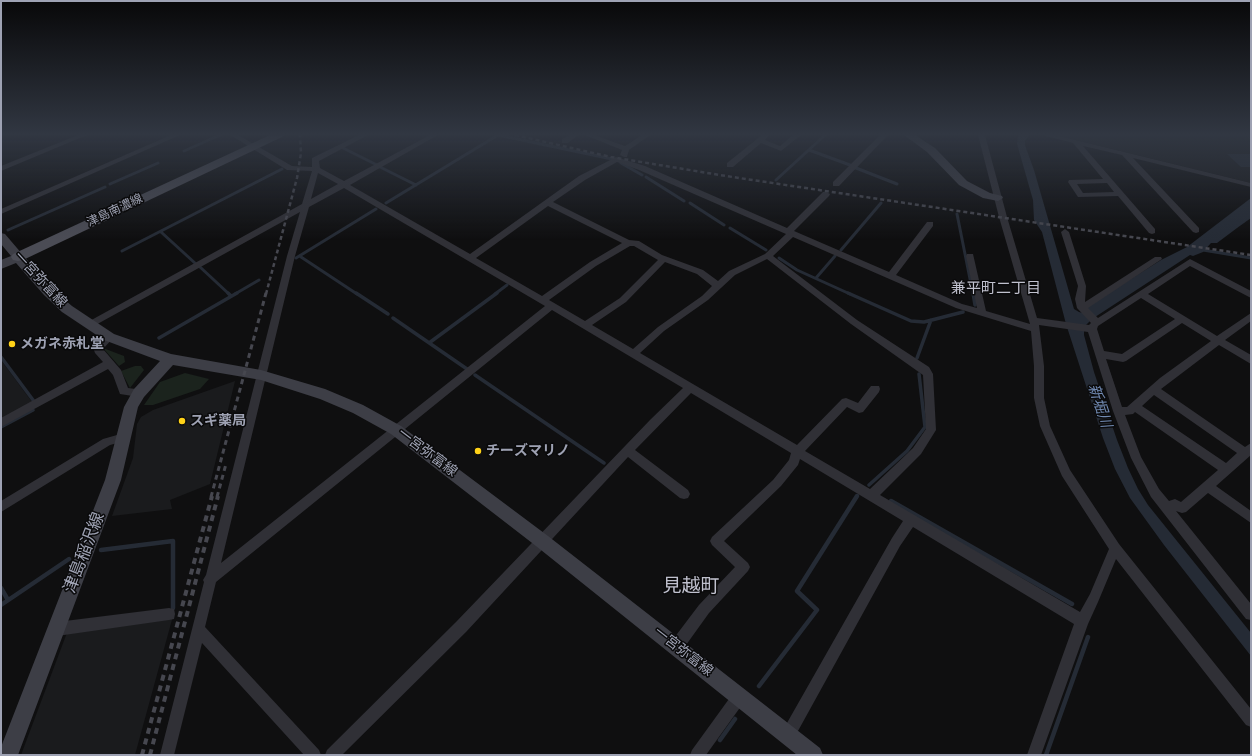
<!DOCTYPE html>
<html>
<head>
<meta charset="utf-8">
<style>
  body { margin:0 }
  #map { position:relative; width:1252px; height:756px; overflow:hidden; background:#0f0f10; font-family:"Roboto Condensed",sans-serif }
  canvas { display:block }
  .frame { position:absolute; inset:0; border:2px solid #9ea2b3; pointer-events:none }
</style>
</head>
<body>
<div id="map">
<canvas width="1252" height="756"></canvas>
<div class="frame"></div>
</div>
<script>
const ctx = document.querySelector('canvas').getContext('2d');
ctx.lineJoin = 'round';
function paint(path, color) { ctx.fillStyle = color; ctx.fill(path, 'evenodd'); }
const toPath = rows => new Path2D(rows.map(r => 'M' + r).join(''));
function strokePath(path, color, width, dash) { ctx.strokeStyle = color; ctx.lineWidth = width; ctx.lineCap = dash ? 'butt' : 'round'; ctx.setLineDash(dash || []); ctx.stroke(path); }
function write(font, color, halo, rows, align = 'center') {
  ctx.font = font + ' "Roboto Condensed","Noto Sans JP",sans-serif'; ctx.lineWidth = 3; ctx.setLineDash([]); ctx.textBaseline = 'middle'; ctx.strokeStyle = halo; ctx.fillStyle = color; for (const [text, x, y, turn = 0] of rows) {
    ctx.save(); ctx.translate(x, y); ctx.rotate((+turn || 0) * Math.PI / 180); ctx.textAlign = isNaN(turn) ? turn : align; if (halo) ctx.strokeText(text, 0, 0); ctx.fillText(text, 0, 0); ctx.restore();
  }
}
const built = toPath([
  [1055,135,1246,135,1251,140,1251,183],
  [1,360,32,402,1,419],
  [235,381,210,484,170,500,172,509,112,516,133,458,137,424,141,417,153,410],
  [173,616,135,755,21,755,68,630]
]);
const green = toPath([
  [103,348,124,356,125,362,119,366],
  [135,366,141,366,144,370,130,388,121,371],
  [185,373,209,379,200,389,153,405,144,405,160,382]
]);
const water = toPath([
  [1018,135,1029,135,1025,141,1025,145,1034,170,1074,309,1079,312,1083,313,1085,308,1161,260,1187,247,1251,198,1251,218,1237,228,1217,243,1211,243,1203,252,1193,256,1190,255,1092,319,1084,327,1084,335,1094,372,1117,440,1128,468,1138,489,1148,505,1251,633,1251,656,1164,545,1130,498,1115,469,1103,438,1066,324,1042,232,1034,220,1033,200,1017,144],
  [1227,154,1251,154,1251,167,1241,167]
]);
const streamFar2 = toPath([
  [1247,135,1251,138],
  [343,148,377,165],
  [809,150,850,165],
  [184,151,220,135],
  [621,163,642,175],
  [380,167,416,185],
  [856,168,897,184],
  [646,177,684,201],
  [776,180,825,135],
  [110,184,158,163],
  [386,203,498,135,612,159],
  [690,203,724,225],
  [957,214,973,294],
  [730,228,766,250],
  [8,230,105,187],
  [161,232,196,264],
  [841,250,881,203],
  [1203,250,1251,258],
  [122,251,282,169],
  [301,257,357,294],
  [296,258,376,209],
  [779,258,797,270,850,294],
  [200,267,229,294],
  [816,278,835,256],
  [235,294,259,280],
  [495,294,507,285]
]);
const streamFar1 = toPath([
  [228,293,231,296],
  [356,293,388,314],
  [848,293,911,321,924,322,963,312],
  [973,293,975,305],
  [393,318,467,369],
  [159,338,237,293],
  [429,343,497,293],
  [1,357,33,400],
  [917,358,931,320],
  [475,375,604,463],
  [1,427,33,410],
  [869,485,907,451,925,427,919,374]
]);
const stream = toPath([
  [891,501,1072,604],
  [101,550,173,541,173,608],
  [1,588,8,600],
  [1,605,69,559],
  [759,686,817,610,797,591,857,496],
  [720,740,735,719],
  [1046,755,1088,637]
]);
const street = toPath([
  [78,135,87,135,1,171,1,166,78,135],
  [171,135,180,135,1,214,1,209,171,135],
  [231,135,238,135,292,166,312,167,312,158,359,135,367,135,366,136,319,161,320,168,344,181,430,135,437,135,436,136,350,185,470,254,579,176,616,157,645,166,787,228,823,192,826,192,830,194,829,196,794,231,889,272,927,222,933,222,933,226,896,275,962,304,977,308,966,256,967,254,973,254,986,311,1030,324,999,217,978,135,985,135,1007,217,1037,318,1089,325,1091,323,1077,308,1075,299,1078,286,1061,232,1065,229,1069,232,1086,286,1085,302,1155,257,1161,257,1162,259,1088,308,1098,318,1190,259,1251,291,1251,298,1190,266,1148,294,1217,336,1251,313,1251,321,1225,340,1251,355,1251,364,1219,345,1161,389,1245,447,1251,443,1251,455,1216,486,1251,511,1251,523,1208,493,1186,512,1182,513,1176,511,1251,604,1251,620,1246,619,1151,497,1131,458,1113,411,1088,332,1039,325,1044,366,1044,398,1050,426,1070,470,1119,544,1251,709,1251,727,1246,725,1116,559,1098,602,1088,624,1041,755,1027,755,1074,624,913,527,900,546,793,740,788,742,783,740,781,735,783,730,892,538,903,521,800,459,798,465,781,486,724,541,748,563,750,567,748,571,709,613,681,652,676,654,671,652,669,647,671,642,699,605,735,567,712,545,710,541,712,537,773,480,789,460,791,453,691,393,635,450,688,490,690,494,688,498,684,499,680,498,628,457,466,632,342,755,325,755,327,750,456,622,650,420,683,388,552,310,216,582,205,627,319,750,321,755,304,755,202,643,174,755,160,755,204,582,203,580,206,575,287,256,300,212,92,327,86,327,84,325,86,323,302,204,312,171,287,170,232,136,231,135],
  [617,162,639,170,786,234,765,254,729,271,718,281,703,270,662,255,639,241,629,240,553,202,585,180,617,162],
  [318,173,338,184,311,199,318,173],
  [344,188,545,306,221,563,295,256,309,207,344,188],
  [548,206,622,243,590,262,542,296,476,258,548,206],
  [793,237,956,308,1031,331,1034,366,1034,398,1040,426,1062,476,1109,549,1090,594,1080,612,880,495,921,454,936,430,933,374,929,367,857,320,773,256,793,237],
  [630,246,634,246,658,260,620,298,585,321,549,300,596,266,630,246],
  [767,259,851,324,923,375,926,429,913,448,870,489,805,451,847,407,859,413,863,412,879,392,880,389,879,386,871,386,858,403,846,398,842,399,797,445,640,353,664,331,708,300,735,275,767,259],
  [665,262,697,274,712,286,702,296,658,327,633,349,592,325,626,302,665,262],
  [1141,298,1175,319,1122,354,1104,351,1097,329,1098,326,1141,298],
  [1182,323,1211,341,1160,378,1127,407,1122,407,1106,359,1123,362,1126,361,1182,323],
  [1154,395,1237,453,1226,463,1142,406,1154,395],
  [1135,412,1218,470,1181,502,1175,499,1169,501,1159,489,1141,457,1125,415,1133,414,1135,412],
  [570,135,578,135,568,143,562,143,562,139,570,135],
  [585,135,594,135,625,146,642,135,650,135,629,150,627,157,624,157,620,155,622,150,585,135],
  [762,135,769,135,765,140,780,146,793,135,801,135,781,151,761,143,733,167,727,167,727,163,762,135],
  [880,135,888,135,839,186,833,186,833,182,880,135],
  [1045,135,1055,135,1251,183,1251,187,1133,158,1199,228,1199,232,1196,233,1193,232,1122,155,1083,146,1155,229,1155,233,1152,234,1149,233,1118,196,1078,197,1068,182,1069,180,1103,179,1073,143,1046,136,1045,135],
  [1107,183,1114,192,1083,193,1077,184,1107,183],
  [109,334,114,337,103,349,121,370,128,388,143,390,144,393,143,396,139,397,120,394,113,375,108,369,1,427,1,418,103,362,95,353,93,347,106,335,109,334],
  [124,433,128,434,129,437,128,440,110,445,1,512,1,501,103,439,124,433],
  [169,608,174,609,175,614,174,619,169,620,57,636,52,634,50,629,52,624,57,622,169,608],
  [739,690,744,692,746,697,744,702,706,755,690,755,692,750,734,692,739,690]
]);
const secondary = toPath([
  [904,135,915,135,935,148,967,181,990,193,1002,196,1003,198,998,201,983,198,959,185,927,152,904,135],
  [1,233,5,234,52,289,72,306,114,334,171,354,261,370,325,389,363,405,401,426,548,536,820,748,823,755,797,755,536,546,391,434,353,413,320,399,261,380,173,365,144,397,138,407,121,480,18,755,1,755,1,747,105,480,124,407,134,389,160,361,104,340,62,312,44,295,16,263,1,269,1,260,11,256,1,244,1,233]
]);
const primary = toPath([
  [270,135,284,135,282,137,23,260,18,261,13,260,11,257,13,254,270,135]
]);
const railFar2 = toPath([
  [515,135,611,157,726,176,1251,255],
  [266,294,297,178,301,153,300,135]
]);
const railFar1 = toPath([
  [211,497,266,293],
  [217,497,226,464]
]);
const rail = toPath([
  [142,755,212,496],
  [150,755,218,496]
]);
const markers = [
  [12,344,4,"#ffd218"],
  [182,421,4,"#ffd218"],
  [478,451,4,"#ffd218"]
];
const farStreetnames = [
  ["津島南濃線",115,211,-25]
];
const streetNames = [
  ["一宮弥富線",40,280,47],
  ["一宮弥富線",427,453,37],
  ["一宮弥富線",683,652,38]
];
const poiNames = [
  ["メガネ赤札堂",20,344],
  ["スギ薬局",190,421],
  ["チーズマリノ",486,451]
];
const neighbourhoodNames = [
  ["兼平町二丁目",996,289]
];
const waterNames = [
  ["新堀川",1099,406,72]
];
const nearStreetnames = [
  ["津島稲沢線",85,553,-69]
];
const nearQuarternames = [
  ["見越町",691,587]
];
paint(built, '#1a1b1d');
paint(green, '#1b231d');
paint(water, '#252b35');
strokePath(streamFar2, '#252b35', 3);
strokePath(streamFar1, '#252b35', 3.5);
strokePath(stream, '#252b35', 4.5);
paint(street, '#303036');
paint(secondary, '#3d3e46');
paint(primary, '#4b4c55');
strokePath(railFar2, '#46474f', 2.5, [4, 3]);
strokePath(railFar1, '#46474f', 3, [5, 4]);
strokePath(rail, '#46474f', 4, [6, 5]);
const sky = ctx.createLinearGradient(0, 0, 0, 240);
sky.addColorStop(0, '#080809');
sky.addColorStop(0.56, '#313742');
sky.addColorStop(1, '#31374200');
ctx.fillStyle = sky;
ctx.fillRect(0, 0, 1252, 240);
for (const [x, y, r, color] of markers) { const dot = new Path2D(); dot.arc(x, y, r, 0, 2 * Math.PI); ctx.fillStyle = color; ctx.fill(dot); strokePath(dot, '#0a0a0b', 1.5); }
write('12px', '#9ea2b3', '#0a0a0b', farStreetnames);
write('14px', '#9ea2b3', '#0a0a0b', streetNames);
write('bold 14px', '#9ea2b3', '#0a0a0b', poiNames, 'left');
write('15px', '#c0c1ce', '#0a0a0b', neighbourhoodNames);
write('italic 15px', '#718ab2', '#0a0a0b', waterNames);
write('17px', '#9ea2b3', '#0a0a0b', nearStreetnames);
write('19px', '#c0c1ce', '#0a0a0b', nearQuarternames);
</script>
</body>
</html>
